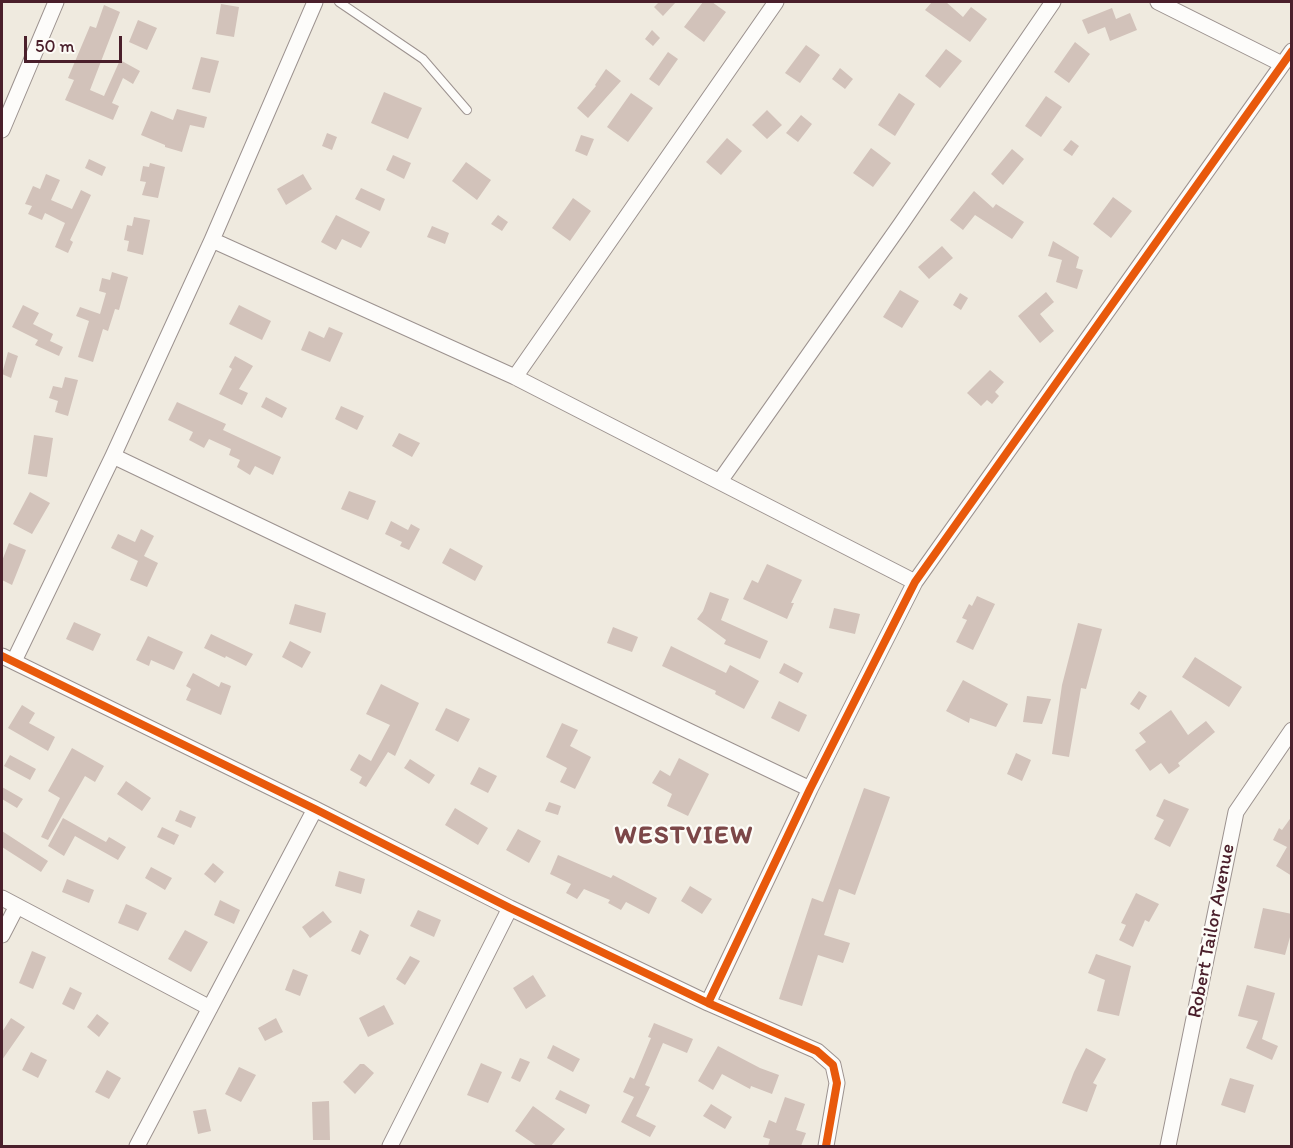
<!DOCTYPE html>
<html>
<head>
<meta charset="utf-8">
<style>
  body { margin:0 }
  #map { position:relative; width:1293px; height:1148px; overflow:hidden; background:#efeadf; font-family:Itim,sans-serif }
  canvas { display:block }
  .frame { position:absolute; inset:0; border:3px solid #4a1f2b; pointer-events:none }
  .scale { position:absolute; left:24px; top:36px; width:98px; height:27px; box-sizing:border-box; border:3px solid #4a1f2b; border-top:0; padding-left:8px; font-size:18px; line-height:21px; white-space:nowrap; color:#4a1f2b; -webkit-text-stroke:4px #fdfcf7; paint-order:stroke }
</style>
</head>
<body>
<div id="map">
<canvas width="1293" height="1148"></canvas>
<div class="frame"></div>
<div class="scale">50 m</div>
</div>
<script>
const ctx = document.querySelector('canvas').getContext('2d');
ctx.lineJoin = 'round';
function paint(path, color) { ctx.fillStyle = color; ctx.fill(path, 'evenodd'); }
const toPath = rows => new Path2D(rows.map(r => 'M' + r).join(''));
function strokePath(path, color, width, dash) { ctx.strokeStyle = color; ctx.lineWidth = width; ctx.lineCap = dash ? 'butt' : 'round'; ctx.setLineDash(dash || []); ctx.stroke(path); }
function write(font, color, halo, rows, align = 'center') {
  ctx.font = font + ' Itim,sans-serif'; ctx.lineWidth = 4.5; ctx.setLineDash([]); ctx.textBaseline = 'middle'; ctx.strokeStyle = halo; ctx.fillStyle = color; for (const [text, x, y, turn = 0] of rows) {
    ctx.save(); ctx.translate(x, y); ctx.rotate((+turn || 0) * Math.PI / 180); ctx.textAlign = isNaN(turn) ? turn : align; if (halo) ctx.strokeText(text, 0, 0); ctx.fillText(text, 0, 0); ctx.restore();
  }
}
const building = toPath([
  [659,2,676,2,663,16,654,7],
  [703,2,712,2,726,12,704,42,684,27],
  [932,2,946,2,963,17,971,7,987,19,970,42,925,10],
  [221,4,239,7,234,37,216,34],
  [104,5,120,12,90,90,104,96,120,60,140,71,133,84,123,78,112,103,119,106,113,120,65,100,74,80,68,78,90,26,96,28],
  [1112,8,1116,19,1130,13,1137,30,1110,41,1105,27,1088,34,1082,20],
  [138,20,157,28,147,50,129,42],
  [652,30,660,38,653,46,645,39],
  [1075,42,1090,54,1069,83,1054,72],
  [806,45,820,55,800,83,785,73],
  [946,49,962,61,940,88,925,76],
  [668,52,678,59,659,86,649,79],
  [201,57,219,61,210,93,192,89],
  [840,68,853,79,845,89,832,79],
  [606,69,621,81,588,118,577,108,596,86,595,85],
  [384,92,422,108,408,139,371,123],
  [631,93,653,108,628,142,607,127],
  [899,93,915,104,895,136,878,125],
  [1046,96,1062,107,1041,137,1025,126],
  [177,109,207,117,204,128,190,125,182,152,165,147,165,145,141,135,151,111,173,120],
  [767,110,782,125,767,139,752,125],
  [801,115,812,124,798,142,786,133],
  [327,133,337,137,332,150,322,146],
  [581,135,594,139,587,156,575,151],
  [727,138,742,151,721,175,706,162],
  [1071,140,1079,146,1072,156,1063,150],
  [871,148,891,163,873,187,853,173],
  [1012,149,1024,159,1003,185,991,174],
  [393,155,411,163,404,179,386,170],
  [89,159,106,167,102,176,85,168],
  [466,162,491,180,477,200,452,181],
  [150,163,165,167,158,198,142,195,146,182,140,181,143,166,149,167],
  [46,174,60,180,51,200,72,209,81,190,91,195,70,240,73,242,68,253,55,247,65,223,45,213,42,220,28,214,32,206,25,204,33,186,40,189],
  [303,174,312,189,286,205,277,189],
  [361,188,385,199,380,211,355,199],
  [974,191,993,208,996,204,1024,222,1012,239,975,215,963,230,950,220],
  [1113,197,1132,211,1111,238,1093,224],
  [573,198,591,211,570,241,552,228],
  [336,215,370,232,361,248,342,239,336,250,321,242],
  [498,215,508,222,502,231,491,224],
  [134,217,150,220,143,255,127,251,129,241,124,240,127,225,132,226],
  [432,226,449,233,445,244,427,237],
  [1053,241,1079,257,1076,268,1083,270,1077,289,1056,282,1062,260,1048,256],
  [942,246,953,258,929,279,918,267],
  [112,272,128,277,119,310,115,309,108,331,103,329,93,362,78,357,89,321,76,316,80,307,100,314,106,293,99,291,102,278,110,280],
  [900,290,919,301,902,328,883,317],
  [1046,292,1054,302,1040,314,1054,331,1040,343,1018,316],
  [960,293,968,298,961,310,953,305],
  [23,305,39,313,33,324,53,334,50,341,63,347,59,356,35,345,38,340,12,327],
  [239,305,271,321,262,340,229,324],
  [329,327,343,333,330,362,301,350,309,331,324,338],
  [8,352,18,356,11,378,2,374],
  [235,356,253,366,239,389,248,393,242,405,219,394,232,369,229,367],
  [990,370,1004,382,995,392,999,396,992,404,987,400,981,406,967,393],
  [65,377,78,380,68,416,55,412,58,401,49,398,53,386,62,388],
  [266,397,287,408,282,418,261,407],
  [177,402,226,424,223,430,281,457,273,475,255,466,250,475,237,467,240,460,229,455,231,449,209,439,204,448,189,440,193,432,168,420],
  [341,406,364,416,357,430,335,419],
  [399,433,420,443,412,457,392,446],
  [34,435,53,438,47,477,28,474],
  [349,491,376,501,368,520,341,509],
  [30,492,50,503,32,534,13,524],
  [391,521,408,530,411,524,420,529,409,550,400,546,402,542,385,534],
  [141,529,154,536,144,556,158,563,147,587,130,580,138,561,111,548,118,534,135,542],
  [9,543,26,550,12,585,2,580,2,561],
  [450,548,483,566,475,581,442,563],
  [767,564,802,580,791,603,794,603,787,619,743,599,752,580,758,583],
  [710,592,729,599,721,620,768,641,760,659,724,644,726,640,697,619,703,611],
  [977,596,995,604,973,650,956,642,967,620,962,618,969,604,972,606],
  [295,604,326,613,321,633,289,624],
  [834,608,860,614,855,634,829,628],
  [74,622,101,634,93,651,66,639],
  [1078,623,1102,629,1086,689,1081,688,1069,757,1052,754,1062,685],
  [613,627,638,637,632,652,607,643],
  [211,634,253,654,246,666,226,656,225,658,204,648],
  [148,636,183,652,174,670,151,660,149,666,136,660],
  [290,641,311,652,302,668,282,657],
  [671,646,726,673,730,665,759,681,744,709,715,694,716,691,662,666],
  [1195,657,1242,687,1229,707,1182,677],
  [784,663,803,673,798,683,779,673],
  [193,673,219,687,221,682,231,686,221,715,186,700,191,689,186,686],
  [963,680,1008,704,996,727,970,718,969,723,946,711],
  [381,684,419,703,395,756,388,752,366,787,359,783,362,777,350,770,359,754,371,761,390,725,366,714],
  [1139,691,1147,696,1139,710,1130,704],
  [1027,696,1051,699,1042,724,1023,722],
  [779,701,807,715,799,732,771,718],
  [22,705,35,713,29,723,55,737,48,751,8,728],
  [446,708,470,719,458,742,435,730],
  [1171,710,1188,735,1206,721,1215,732,1178,763,1180,766,1169,774,1161,763,1150,771,1135,750,1146,742,1139,733],
  [562,723,578,730,570,746,591,757,575,789,560,782,567,768,546,757],
  [72,748,104,766,95,782,85,776,48,840,41,837,60,798,48,791],
  [1016,753,1031,760,1022,781,1007,774],
  [10,755,36,769,30,780,4,766],
  [679,758,709,774,688,816,667,806,672,794,652,783,660,770,670,776],
  [410,759,435,775,429,784,404,768],
  [479,767,497,776,488,793,470,784],
  [126,781,151,798,142,811,117,794],
  [2,787,23,799,17,808,2,799],
  [864,788,890,797,855,895,839,889,824,935,850,943,843,963,818,955,802,1006,779,999,812,898,823,902],
  [1164,799,1189,809,1170,847,1154,839,1164,820,1156,816],
  [549,802,561,806,558,815,545,811],
  [455,808,488,828,478,845,445,825],
  [180,810,196,817,191,828,175,821],
  [1292,816,1292,876,1276,866,1287,847,1273,840,1279,828,1282,830],
  [63,818,106,842,109,837,126,847,118,860,75,836,64,856,48,846],
  [162,827,179,835,174,845,157,837],
  [518,829,541,841,529,863,506,850],
  [2,831,48,861,41,872,2,847],
  [558,855,611,878,613,875,657,898,649,914,626,902,621,910,608,903,610,900,584,889,577,899,566,893,571,884,550,874],
  [213,863,224,872,215,883,204,874],
  [151,867,172,878,165,890,145,878],
  [339,871,365,879,361,894,335,886],
  [67,879,94,890,89,903,62,892],
  [690,886,712,899,702,914,681,901],
  [1136,893,1159,904,1149,922,1145,920,1133,947,1119,940,1126,925,1121,923],
  [220,900,240,910,234,924,214,915],
  [126,904,147,913,138,931,118,923],
  [1263,908,1292,914,1292,930,1285,955,1254,948],
  [418,910,441,920,434,937,410,926],
  [323,911,332,922,310,938,302,927],
  [185,930,208,942,191,972,168,959],
  [360,930,369,935,360,955,351,951],
  [32,951,46,957,33,989,19,983],
  [1096,954,1131,966,1119,1016,1097,1011,1105,980,1088,973],
  [410,956,420,961,405,985,396,979],
  [293,969,308,975,300,996,285,990],
  [533,975,546,996,526,1009,513,988],
  [1247,985,1275,993,1262,1039,1278,1046,1272,1060,1246,1048,1258,1021,1238,1016],
  [70,987,82,993,74,1010,62,1004],
  [384,1005,394,1024,368,1037,359,1018],
  [97,1014,109,1023,99,1037,87,1027],
  [11,1018,25,1027,2,1060,2,1032],
  [276,1018,283,1032,265,1041,258,1028],
  [654,1023,693,1039,687,1053,663,1043,645,1085,650,1087,636,1116,656,1126,650,1137,621,1122,634,1097,623,1092,630,1077,634,1079,651,1038,648,1037],
  [553,1045,580,1059,573,1072,547,1058],
  [718,1046,760,1068,779,1075,772,1094,751,1086,750,1089,722,1074,713,1090,698,1081],
  [1086,1048,1106,1059,1093,1083,1097,1085,1087,1112,1062,1103,1074,1072],
  [31,1052,47,1060,38,1078,22,1070],
  [520,1058,530,1062,520,1082,511,1078],
  [481,1063,502,1072,488,1103,467,1095],
  [360,1064,364,1064,374,1073,355,1094,343,1082],
  [239,1067,256,1075,241,1102,225,1094],
  [107,1070,121,1078,109,1099,95,1092],
  [1230,1078,1254,1085,1245,1113,1221,1105],
  [560,1090,590,1105,586,1114,555,1099],
  [785,1097,805,1104,796,1130,806,1133,801,1146,768,1146,770,1139,763,1137,769,1120,776,1123],
  [329,1101,330,1140,313,1140,312,1102],
  [711,1104,732,1117,725,1129,703,1116],
  [533,1106,565,1129,551,1146,537,1146,515,1131],
  [206,1109,211,1131,198,1134,193,1111]
]);
const service = toPath([
  [339,2,423,59,467,110]
]);
const minor = toPath([
  [1158,2,1282,64],
  [2,130,56,2],
  [212,240,515,377,915,582],
  [515,377,776,2],
  [113,456,810,789],
  [720,481,901,224,1053,2],
  [2,656,315,809,510,908,708,1003,817,1051,833,1065,837,1083,826,1146],
  [14,661,113,456,212,240,315,2],
  [2,898,210,1008],
  [2,935,17,906],
  [708,1003,810,789,915,582,1292,51],
  [137,1146,315,809],
  [390,1146,510,908],
  [1168,1146,1236,812,1292,730]
]);
const cycleway = toPath([
  [2,656,315,809,510,908,708,1003,817,1051,833,1065,837,1083,826,1146],
  [708,1003,810,789,915,582,1292,51]
]);
const streetNames = [
  ["Robert Tailor Avenue",1212,931,-79]
];
const districtNames = [
  ["WESTVIEW",684,836]
];
paint(building, '#d2c2ba');
strokePath(service, '#9c928f', 10);
strokePath(minor, '#9c928f', 17);
strokePath(service, '#fdfcfa', 8);
strokePath(minor, '#fdfcfa', 15);
strokePath(cycleway, '#e8590c', 8);
write('20px', '#4a1f2b', '#fdfcf7', streetNames);
ctx.letterSpacing = '1.5px';
write('bold 26px', '#7c4748', '#fdfcf7', districtNames);
ctx.letterSpacing = '0px';
</script>
</body>
</html>
